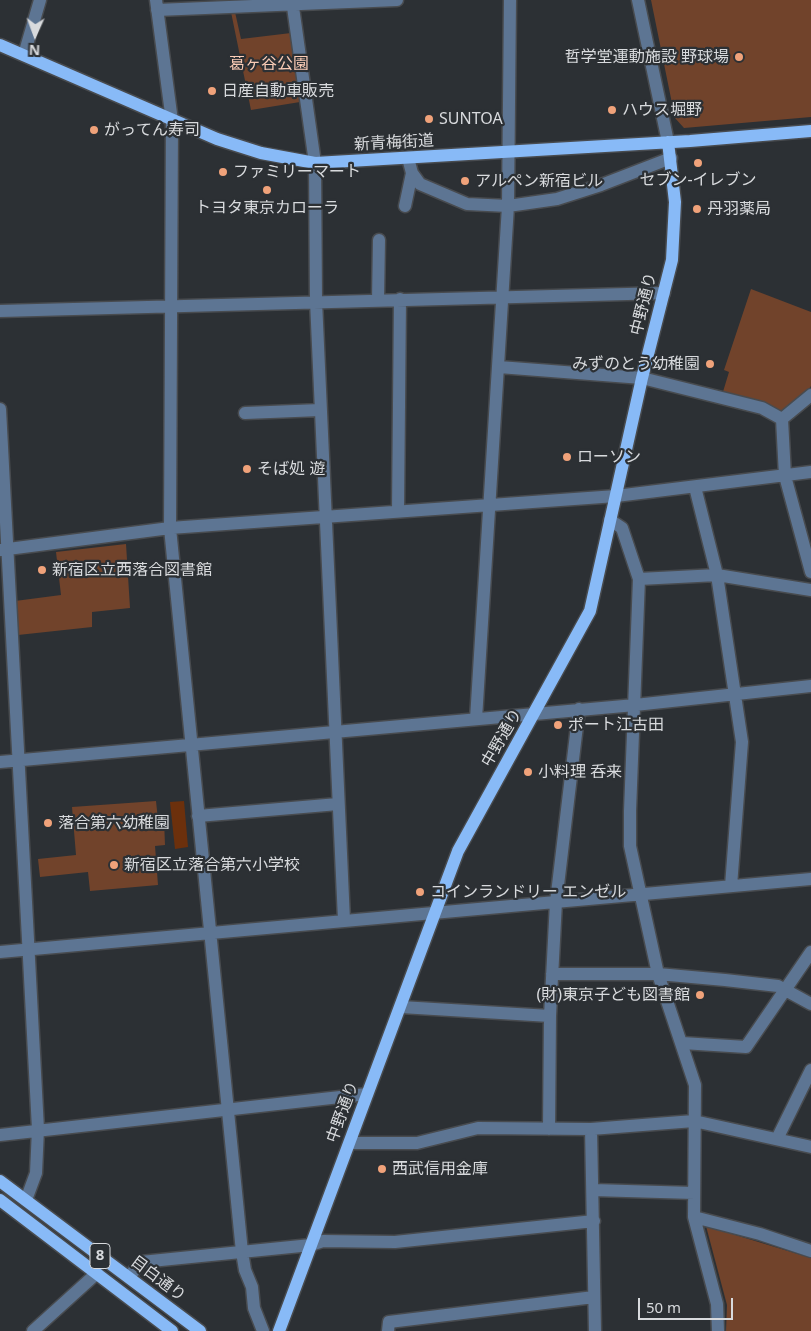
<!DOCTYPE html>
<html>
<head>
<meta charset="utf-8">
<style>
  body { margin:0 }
  #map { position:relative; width:811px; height:1331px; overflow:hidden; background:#2c3034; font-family:"Noto Sans",sans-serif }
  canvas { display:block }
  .north { position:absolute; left:10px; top:10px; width:50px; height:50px; -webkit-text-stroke:4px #2c3034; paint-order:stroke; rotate:182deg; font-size:14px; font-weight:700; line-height:20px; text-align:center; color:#d8dadd }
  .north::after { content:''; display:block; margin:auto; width:18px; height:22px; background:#d8dadd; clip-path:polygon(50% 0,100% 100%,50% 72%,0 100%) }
  .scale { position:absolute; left:638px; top:1298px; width:95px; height:22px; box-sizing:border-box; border:2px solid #d8dadd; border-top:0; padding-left:6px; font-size:15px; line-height:18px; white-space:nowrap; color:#d8dadd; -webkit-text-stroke:4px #2c3034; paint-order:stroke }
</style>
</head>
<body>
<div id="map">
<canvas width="811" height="1331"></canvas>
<div class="north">N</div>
<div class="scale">50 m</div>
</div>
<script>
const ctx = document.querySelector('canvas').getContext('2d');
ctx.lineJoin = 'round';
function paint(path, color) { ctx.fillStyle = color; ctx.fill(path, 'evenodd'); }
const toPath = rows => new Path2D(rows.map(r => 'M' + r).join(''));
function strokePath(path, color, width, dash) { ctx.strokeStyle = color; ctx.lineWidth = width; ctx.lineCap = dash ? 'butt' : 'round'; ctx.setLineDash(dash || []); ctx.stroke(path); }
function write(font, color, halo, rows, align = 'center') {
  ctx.font = font + ' "Noto Sans","Noto Sans JP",sans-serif'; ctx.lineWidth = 4.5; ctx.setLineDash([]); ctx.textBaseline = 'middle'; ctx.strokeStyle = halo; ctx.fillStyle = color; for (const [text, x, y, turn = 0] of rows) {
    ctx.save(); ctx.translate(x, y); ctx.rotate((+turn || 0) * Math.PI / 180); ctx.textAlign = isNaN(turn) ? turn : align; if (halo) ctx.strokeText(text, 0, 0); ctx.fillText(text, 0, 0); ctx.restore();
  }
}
const green = toPath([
  [651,0,811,0,811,117,684,128,675,118],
  [231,12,235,12,241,39,291,33,300,102,251,110],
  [751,289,811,312,811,386,806,394,782,414,722,395,729,372,724,370],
  [126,544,130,608,92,612,92,627,18,635,15,601,61,595,56,552],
  [156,801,158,820,164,820,165,845,155,846,158,885,90,891,88,872,40,877,38,859,76,855,72,807],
  [706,1226,811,1258,811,1331,726,1331,727,1305]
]);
const water = toPath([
  [184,801,188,847,175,849,170,802]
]);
const minor = toPath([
  [156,0,172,121,170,528,242,1252,245,1270,252,1287,254,1308,263,1331],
  [292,0,315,163,316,301,344,920],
  [638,0,668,142],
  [157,10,397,0],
  [24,55,40,0],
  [408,158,412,173,420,184,467,204,508,206,557,199,601,185,671,158],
  [405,206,412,173],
  [378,300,379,240],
  [0,311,664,293],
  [499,367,642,378,762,408,782,419],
  [0,409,38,1129,36,1173,26,1200],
  [245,413,320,410],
  [782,419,785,476,811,572],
  [782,419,811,395],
  [695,487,717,575,742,742,731,886],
  [398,511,400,299],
  [610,520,622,528,639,579,630,811,630,846,658,974,695,1085,694,1217,717,1304,718,1331],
  [0,550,170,528,616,496,811,472],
  [639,579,717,575,811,590],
  [476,719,508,206,510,0],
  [0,762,635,705,811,686],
  [198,816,338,804],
  [0,952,811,879],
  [552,974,658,974,725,980,778,986,811,1004],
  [401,1007,550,1016],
  [682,1043,746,1047,811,952],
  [549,1129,550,1016,556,902,579,709],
  [591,1129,595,1331],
  [0,1135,367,1094],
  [777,1139,811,1070],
  [350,1143,417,1143,478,1128,591,1129,694,1121,811,1147],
  [593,1190,694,1193],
  [694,1217,760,1234,811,1251],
  [129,1277,141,1262,311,1245,323,1241,395,1242,594,1221],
  [33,1331,97,1273],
  [388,1331,389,1322,594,1297]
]);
const major = toPath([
  [0,45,217,139,261,153,315,163,690,141,811,131],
  [0,1181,200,1331],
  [0,1200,172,1331],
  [279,1331,458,851,590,611,642,378,672,260,675,202,668,142]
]);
const markers = [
  [739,57,5,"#f0a27a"],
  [212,91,5,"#f0a27a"],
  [612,110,5,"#f0a27a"],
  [429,119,5,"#f0a27a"],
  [94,130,5,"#f0a27a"],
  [698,163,5,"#f0a27a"],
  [223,172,5,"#f0a27a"],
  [465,181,5,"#f0a27a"],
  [267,190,5,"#f0a27a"],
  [697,209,5,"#f0a27a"],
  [710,364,5,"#f0a27a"],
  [567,457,5,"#f0a27a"],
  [247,469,5,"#f0a27a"],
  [42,570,5,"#f0a27a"],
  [558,725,5,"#f0a27a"],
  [528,772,5,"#f0a27a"],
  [48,823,5,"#f0a27a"],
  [114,865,5,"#f0a27a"],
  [420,892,5,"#f0a27a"],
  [700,995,5,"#f0a27a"],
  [382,1169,5,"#f0a27a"]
];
const shields = [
  [100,1256,20]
];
const shieldNames = [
  ["8",100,1256]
];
const poiNames = [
  ["哲学堂運動施設 野球場",729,57,"right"],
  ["日産自動車販売",222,91],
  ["ハウス堀野",622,110],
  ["SUNTOA",439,119],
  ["がってん寿司",104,130],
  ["ファミリーマート",233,172],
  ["セブン-イレブン",698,180,"center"],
  ["アルペン新宿ビル",475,181],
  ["トヨタ東京カローラ",267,208,"center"],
  ["丹羽薬局",707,209],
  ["みずのとう幼稚園",700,364,"right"],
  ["ローソン",577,457],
  ["そば処 遊",257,469],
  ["新宿区立西落合図書館",52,570],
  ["ポート江古田",568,725],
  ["小料理 呑来",538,772],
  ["落合第六幼稚園",58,823],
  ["新宿区立落合第六小学校",124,865],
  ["コインランドリー エンゼル",430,892],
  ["(財)東京子ども図書館",690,995,"right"],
  ["西武信用金庫",392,1169]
];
const parkNames = [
  ["葛ヶ谷公園",269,64]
];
const streetNames = [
  ["新青梅街道",394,143,-3],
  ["中野通り",644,304,-76],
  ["中野通り",502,738,-60],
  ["中野通り",343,1112,-70],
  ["目白通り",158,1279,37]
];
paint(green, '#71432b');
paint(water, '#6c300c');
strokePath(minor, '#484b4f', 15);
strokePath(major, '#484b4f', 15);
strokePath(minor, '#5d7593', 12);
strokePath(major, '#88baf7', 12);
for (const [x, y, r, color] of markers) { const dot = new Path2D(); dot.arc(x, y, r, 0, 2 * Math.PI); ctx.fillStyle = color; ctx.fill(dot); strokePath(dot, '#2c3034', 2); }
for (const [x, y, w] of shields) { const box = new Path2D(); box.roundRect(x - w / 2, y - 12.5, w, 25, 4); ctx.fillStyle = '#2c3034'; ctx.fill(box); strokePath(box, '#d8dadd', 1); }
write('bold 15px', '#d8dadd', null, shieldNames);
write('16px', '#d8dadd', '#2c3034', poiNames, 'left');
write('16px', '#faccb6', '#2c3034', parkNames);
write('16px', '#d8dadd', '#2c3034', streetNames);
</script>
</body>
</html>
